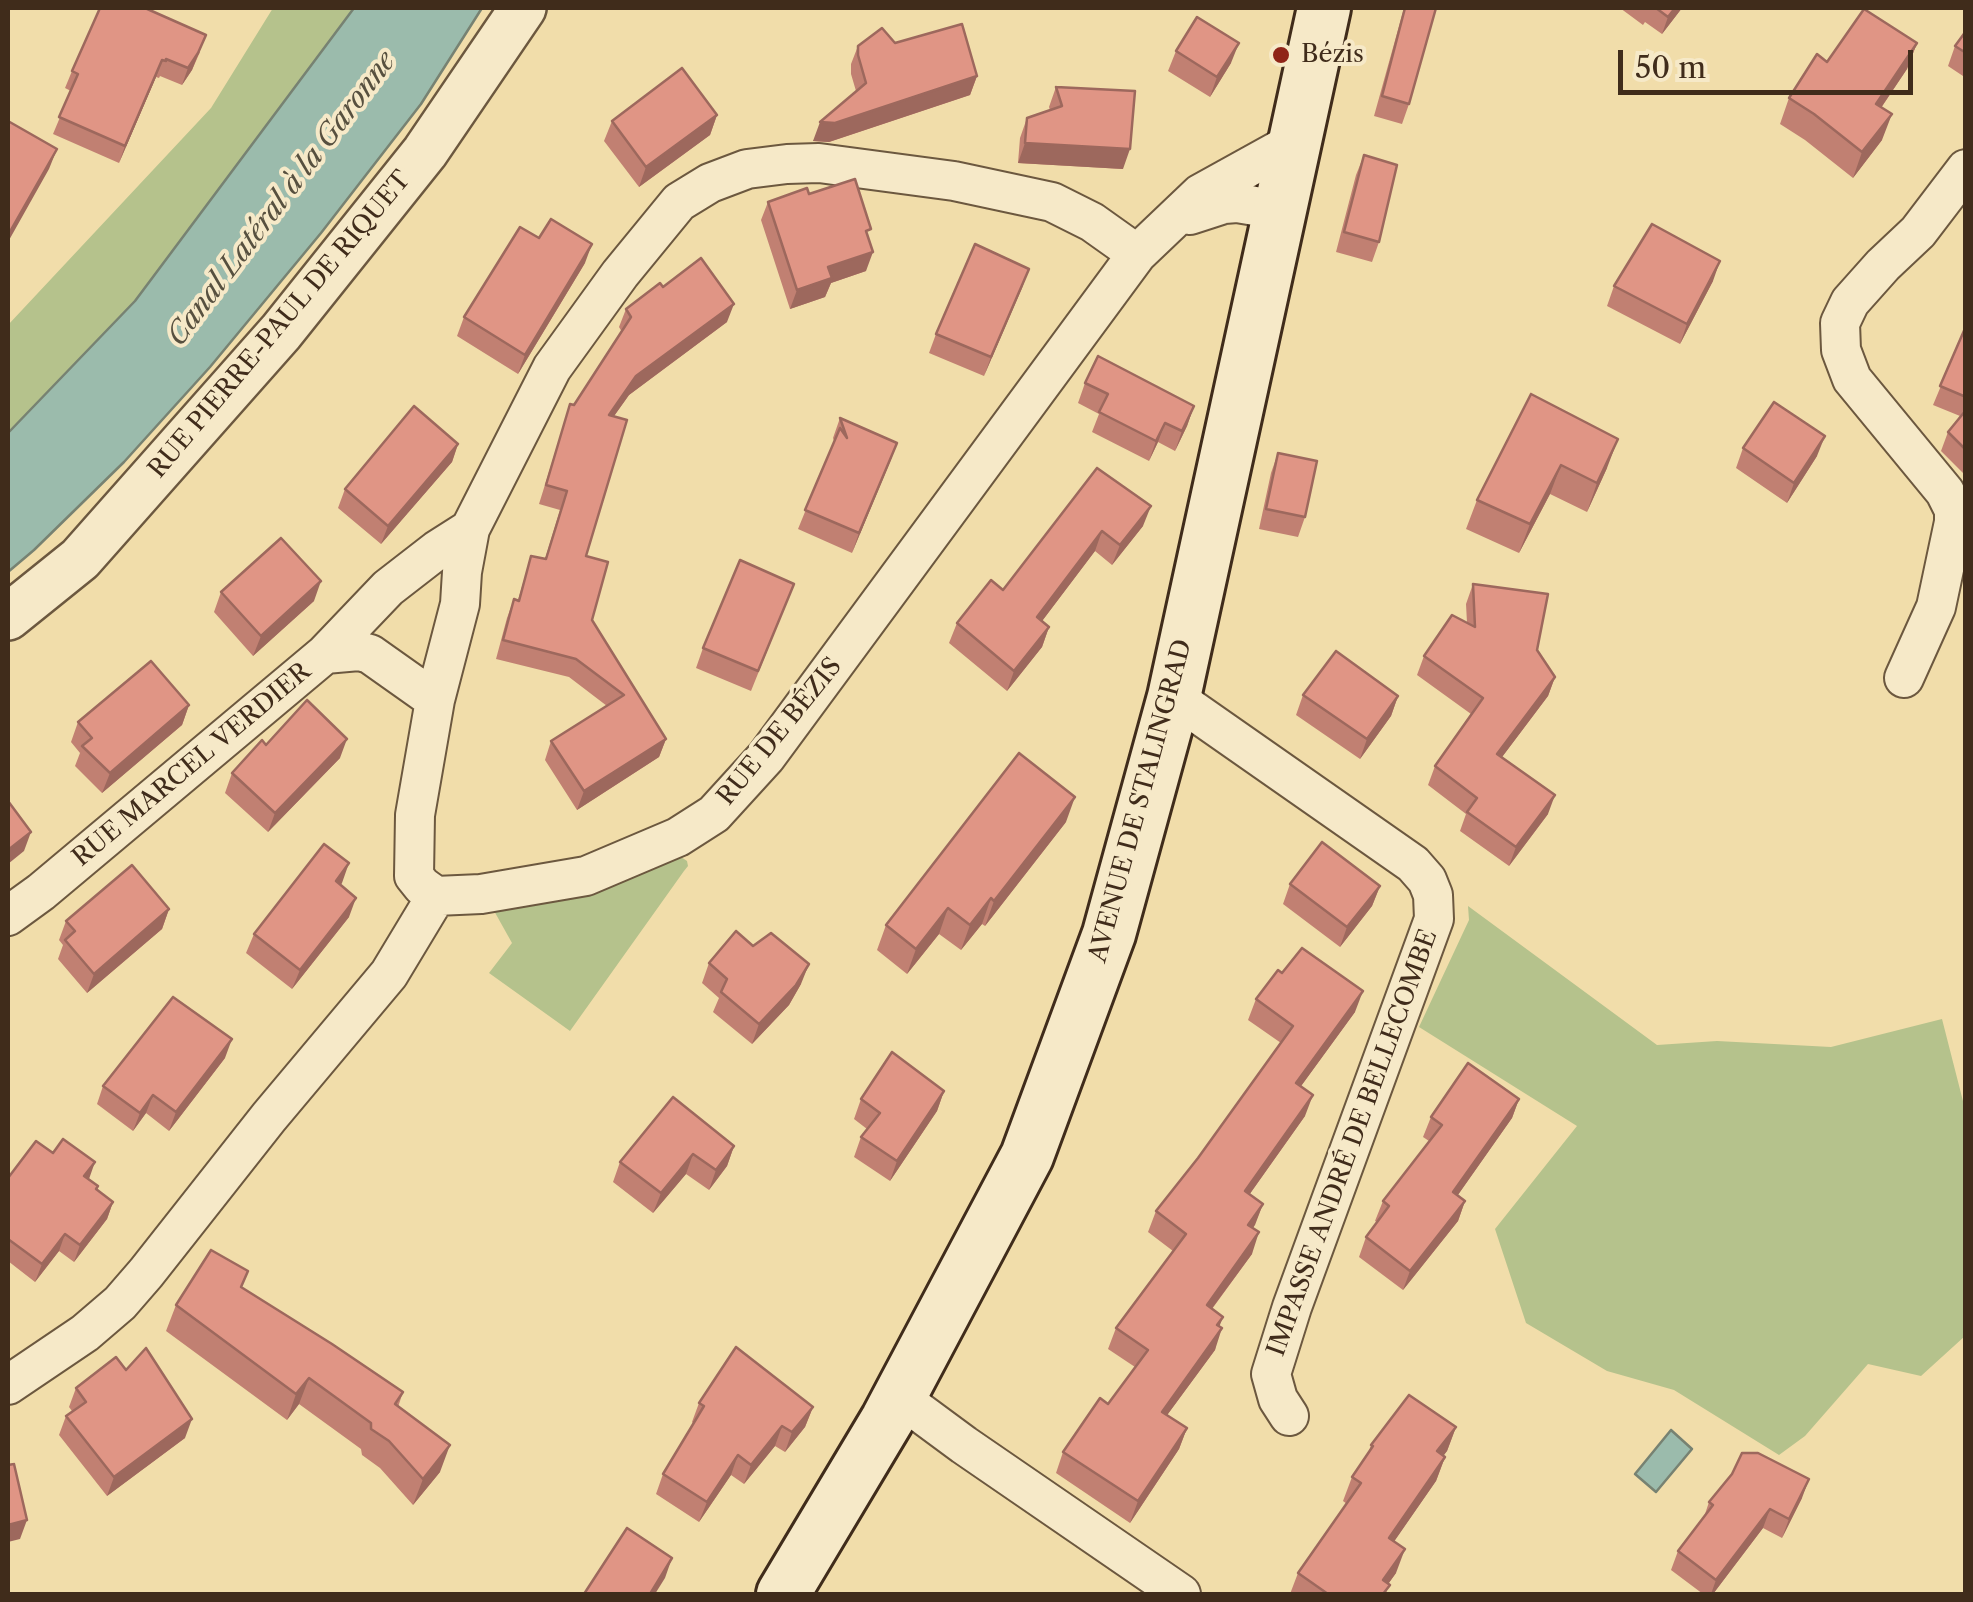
<!DOCTYPE html>
<html>
<head>
<meta charset="utf-8">
<style>
  body { margin:0 }
  #map { position:relative; width:1973px; height:1602px; overflow:hidden; background:#f1ddaa; font-family:"Libre Caslon Text",serif }
  canvas { display:block }
  .frame { position:absolute; inset:0; border:10px solid #402c1b; pointer-events:none }
  .scale { position:absolute; left:1618px; top:50px; width:295px; height:45px; box-sizing:border-box; border:5px solid #402c1b; border-top:0; padding-left:12px; font-size:30px; line-height:35px; white-space:nowrap; color:#402c1b; -webkit-text-stroke:8px #f6e9c8; paint-order:stroke }
</style>
</head>
<body>
<div id="map">
<canvas width="1973" height="1602"></canvas>
<div class="frame"></div>
<div class="scale">50 m</div>
</div>
<script>
const ctx = document.querySelector('canvas').getContext('2d');
ctx.lineJoin = 'round';
function paint(path, color) { ctx.fillStyle = color; ctx.fill(path, 'evenodd'); }
const toPath = rows => new Path2D(rows.map(r => 'M' + r).join(''));
function strokePath(path, color, width, dash) { ctx.strokeStyle = color; ctx.lineWidth = width; ctx.lineCap = dash ? 'butt' : 'round'; ctx.setLineDash(dash || []); ctx.stroke(path); }
function write(font, color, halo, rows, align = 'center') {
  ctx.font = font + ' "Libre Caslon Text",serif'; ctx.lineWidth = 8; ctx.setLineDash([]); ctx.textBaseline = 'middle'; ctx.strokeStyle = halo; ctx.fillStyle = color; for (const [text, x, y, turn = 0] of rows) {
    ctx.save(); ctx.translate(x, y); ctx.rotate((+turn || 0) * Math.PI / 180); ctx.textAlign = isNaN(turn) ? turn : align; if (halo) ctx.strokeText(text, 0, 0); ctx.fillText(text, 0, 0); ctx.restore();
  }
}
const green = toPath([
  [273,8,354,8,135,301,8,433,8,325,211,108],
  [681,857,687,861,688,866,684,871,570,1031,489,973,512,943,493,909,671,858],
  [1468,906,1657,1045,1717,1041,1831,1047,1942,1019,1965,1109,1965,1336,1921,1376,1868,1364,1805,1436,1779,1455,1674,1390,1607,1371,1526,1323,1495,1229,1577,1126,1419,1027,1469,920]
]);
const water = toPath([
  [354,8,482,8,421,104,321,233,210,367,124,462,34,550,8,572,8,433,135,301,354,8],
  [1671,1430,1692,1449,1656,1492,1635,1474,1671,1430]
]);
const minor = toPath([
  [1190,215,1224,204,1237,203,1279,210],
  [325,654,388,588,437,550,470,529],
  [1904,678,1936,607,1954,522,1954,510,1945,492,1852,379,1841,350,1840,323,1850,302,1883,265,1918,232,1966,169],
  [1174,697,1413,864,1427,880,1433,895,1434,919,1292,1307,1271,1374,1278,1399,1289,1416],
  [436,896,422,886,414,876,415,815,435,700,460,604,462,572,470,529,552,368,620,274,679,202,710,183,747,169,787,164,819,163,954,181,1052,202,1092,222,1137,254],
  [8,916,41,892,325,654,359,651,370,654,435,700],
  [8,1385,85,1333,120,1303,146,1273,269,1117,389,974,436,896,481,894,586,876,678,837,714,814,766,757,1137,254,1200,194,1294,142],
  [899,1397,964,1445,1181,1594]
]);
const tertiary = toPath([
  [8,617,80,559,281,332,425,152,523,8]
]);
const secondary = toPath([
  [783,1594,887,1420,1027,1156,1109,934,1174,697,1324,8]
]);
const wall = toPath([
  [1404,8,1436,8,1409,104,1402,124,1374,116],
  [1620,8,1682,8,1662,34,1645,22,1643,25],
  [1966,31,1966,78,1948,66,1955,46],
  [895,43,977,76,970,95,829,142,813,141,856,91,851,74,851,64,858,46],
  [1917,43,1907,69,1881,108,1882,140,1853,178,1805,140,1780,124,1789,98,1827,62],
  [1176,51,1231,63,1210,97,1168,71],
  [200,52,192,70,182,85,160,76,159,78,156,77,119,163,53,134,71,91,65,88,72,71],
  [1056,87,1123,169,1018,163,1020,138,1027,118,1050,110,1049,107],
  [717,115,710,135,639,187,604,141,612,121],
  [1364,155,1379,242,1372,262,1336,252,1356,175],
  [809,194,868,238,866,271,831,283,825,297,790,309,761,220,768,202],
  [585,263,518,374,457,336,464,317],
  [1029,269,984,376,929,353,936,334],
  [1713,281,1680,344,1607,306,1614,286],
  [663,287,727,322,629,395,614,416,586,556,592,620,666,739,659,757,577,810,545,760,551,741,607,706,569,677,496,659,507,618,514,599,518,600,531,556,545,559,560,510,539,504,570,404,574,405,622,332,619,327,626,309],
  [1966,326,1966,471,1964,474,1941,451,1948,432,1960,416,1933,405],
  [1085,383,1194,406,1187,426,1175,451,1158,442,1149,461,1092,432,1099,414,1078,403],
  [1531,394,1607,468,1587,512,1550,494,1519,553,1466,529,1477,500],
  [840,418,897,443,852,553,798,529,834,441,833,438],
  [458,444,452,462,381,544,338,508,345,489],
  [1743,448,1817,456,1787,503,1736,468],
  [1278,453,1305,517,1298,537,1259,529,1271,473],
  [1097,468,1143,526,1112,565,1095,551,1042,621,1049,627,1042,647,1007,691,949,643,957,623,1003,590],
  [794,584,751,691,696,668,703,648],
  [1473,584,1537,650,1555,677,1548,696,1502,757,1548,814,1509,866,1460,831,1466,814,1428,785,1435,766,1471,714,1417,675,1424,656,1467,623,1466,604],
  [221,592,314,601,253,656,214,612],
  [1303,695,1398,696,1391,716,1360,759,1296,715],
  [189,705,182,725,102,793,75,766,80,753,71,742,78,722],
  [266,745,340,758,268,832,225,793,232,773],
  [1066,822,985,926,982,924,961,950,939,934,907,974,877,950,886,925],
  [342,883,340,885,349,917,292,989,246,953,254,934],
  [1290,884,1380,886,1372,906,1340,947,1283,904],
  [169,909,162,929,87,993,58,959,63,945,59,940,66,921],
  [709,963,801,984,789,1005,752,1044,713,1012,719,998,702,983],
  [1256,999,1355,1012,1301,1086,1305,1116,1249,1195,1263,1204,1253,1228,1252,1254,1212,1309,1219,1327,1215,1350,1167,1415,1187,1428,1179,1449,1130,1523,1056,1473,1063,1452,1108,1404,1135,1367,1108,1349,1116,1328,1173,1251,1148,1232,1156,1211,1198,1158,1281,1043,1248,1020],
  [225,1058,169,1131,146,1113,133,1131,97,1104,103,1086],
  [944,1091,937,1111,890,1181,854,1157,861,1137,867,1129,854,1119,861,1099],
  [1519,1099,1512,1118,1457,1196,1465,1201,1458,1221,1403,1290,1359,1257,1366,1237,1377,1222,1375,1221,1383,1201,1429,1141,1423,1137,1431,1117],
  [734,1146,727,1166,709,1190,686,1174,653,1213,613,1182,620,1162],
  [8,1178,88,1180,98,1186,97,1190,113,1202,107,1219,74,1262,59,1251,35,1282,8,1261],
  [242,1288,403,1392,398,1407,440,1472,413,1505,380,1468,362,1455,361,1449,299,1404,287,1420,166,1331,176,1305],
  [126,1370,185,1438,107,1496,59,1435,66,1416,72,1411,69,1407,76,1388],
  [699,1403,813,1407,805,1427,785,1452,775,1446,744,1484,731,1475,699,1522,656,1494,663,1474,694,1424,692,1422],
  [1456,1427,1447,1451,1443,1456,1445,1457,1436,1481,1394,1541,1396,1573,1388,1584,1386,1594,1290,1594,1298,1573,1347,1504,1343,1501,1352,1477,1368,1454,1371,1445],
  [1802,1498,1782,1538,1763,1528,1713,1594,1703,1594,1671,1570,1678,1551,1704,1517,1709,1502]
]);
const shadedWall = toPath([
  [1675,8,1682,8,1662,34,1668,17],
  [206,35,192,70,182,85,188,68],
  [1239,43,1231,63,1210,97,1217,77],
  [1917,43,1907,69,1866,130,1876,104],
  [162,60,156,77,119,163,125,146],
  [977,76,970,95,829,142,813,141,820,122],
  [1892,114,1882,140,1853,178,1862,152],
  [717,115,710,135,639,187,646,167],
  [1025,143,1130,149,1123,169,1018,163],
  [57,149,49,169,8,242,8,235],
  [592,244,585,263,518,374,525,355],
  [873,252,866,271,831,283,825,297,790,309,797,290,828,267],
  [1720,261,1713,281,1680,344,1687,324],
  [1029,269,1022,288,984,376,991,357],
  [734,304,727,322,629,395,602,433,609,415,636,376],
  [1194,406,1187,426,1175,451,1182,431],
  [1165,423,1158,442,1149,461,1156,441],
  [1825,436,1817,456,1787,503,1794,483],
  [1618,439,1607,468,1587,512,1597,483],
  [897,443,890,462,852,553,859,533],
  [458,444,452,462,381,544,388,526],
  [1561,465,1550,494,1519,553,1530,524],
  [1151,506,1143,526,1112,565,1120,545],
  [1102,531,1095,551,1030,637,1037,617],
  [321,581,314,601,253,656,261,636],
  [1049,627,1042,647,1007,691,1014,671],
  [1555,677,1548,696,1490,773,1497,754],
  [1398,696,1391,716,1360,759,1367,739],
  [189,705,182,725,102,793,110,773],
  [347,739,340,758,268,832,275,813],
  [666,739,659,757,577,810,584,791],
  [1555,795,1548,814,1509,866,1516,847],
  [1075,797,1066,822,985,926,994,901],
  [31,832,24,851,8,864,8,850],
  [349,863,342,883,329,901,336,881],
  [1380,886,1372,906,1340,947,1347,927],
  [356,898,349,917,292,989,300,970],
  [991,898,982,924,961,950,970,925],
  [948,908,939,934,907,974,916,949],
  [169,909,162,929,87,993,94,974],
  [809,964,801,984,789,1005,752,1044,759,1024],
  [1363,991,1355,1012,1288,1104,1296,1083],
  [232,1039,225,1058,169,1131,176,1112],
  [944,1091,937,1111,890,1181,897,1161],
  [153,1095,146,1113,133,1131,140,1113],
  [1313,1095,1305,1116,1237,1212,1245,1191],
  [1519,1099,1512,1118,1446,1212,1453,1192],
  [734,1146,727,1166,709,1190,716,1170],
  [693,1154,686,1174,653,1213,661,1193],
  [95,1162,89,1179,84,1176],
  [1465,1201,1458,1221,1403,1290,1410,1271],
  [113,1202,107,1219,74,1262,80,1245],
  [1263,1204,1255,1225,1240,1246,1248,1225],
  [1259,1232,1252,1254,1199,1326,1207,1305],
  [65,1234,59,1251,35,1282,42,1264],
  [1223,1317,1215,1338,1222,1328,1215,1350,1154,1433,1162,1412],
  [309,1378,299,1404,287,1420,296,1394],
  [813,1407,805,1427,785,1452,792,1432],
  [192,1419,185,1438,107,1496,114,1477],
  [782,1426,775,1446,744,1484,751,1465],
  [1456,1427,1447,1451,1428,1476,1437,1451],
  [1187,1428,1179,1449,1130,1523,1138,1501],
  [450,1445,440,1472,413,1505,423,1479],
  [738,1455,731,1475,699,1522,707,1502],
  [1445,1457,1436,1481,1380,1562,1389,1538],
  [1809,1479,1802,1498,1782,1538,1789,1519],
  [1770,1509,1763,1528,1713,1594,1711,1594,1716,1580],
  [27,1520,20,1539,8,1542,8,1525],
  [1405,1549,1396,1573,1381,1594,1383,1580],
  [672,1558,665,1578,655,1594,650,1594]
]);
const building = toPath([
  [100,8,145,8,206,35,198,53,188,68,166,59,166,61,162,60,125,146,59,117,78,74,72,71,100,8],
  [1405,8,1436,8,1409,104,1382,96,1405,8],
  [1656,8,1675,8,1668,17,1656,8],
  [1864,9,1917,43,1876,104,1892,114,1862,152,1814,114,1789,98,1817,54,1827,62,1864,9],
  [1197,17,1239,43,1217,77,1176,51,1197,17],
  [962,24,977,76,835,123,820,122,866,83,858,55,858,46,882,28,895,43,962,24],
  [1966,31,1966,53,1955,46,1966,31],
  [682,68,717,115,646,167,612,121,682,68],
  [1056,87,1135,91,1130,149,1025,143,1027,118,1062,106,1056,87],
  [8,121,57,149,8,235,8,121],
  [1364,155,1397,165,1379,242,1344,232,1364,155],
  [855,179,871,229,866,231,873,252,828,267,832,278,797,290,768,202,807,188,809,194,855,179],
  [551,219,592,244,525,355,464,317,520,227,539,238,551,219],
  [1652,224,1720,261,1687,324,1614,286,1652,224],
  [975,244,1029,269,991,357,936,334,975,244],
  [701,258,734,304,636,376,609,415,627,420,586,556,608,562,592,620,666,739,584,791,551,741,624,695,576,659,503,640,514,599,519,601,531,556,546,559,567,491,546,485,570,404,574,405,631,317,626,309,660,283,663,287,701,258],
  [1966,326,1966,397,1940,386,1966,326],
  [1098,356,1194,406,1182,431,1165,423,1156,441,1099,412,1108,394,1085,383,1098,356],
  [1531,394,1618,439,1597,483,1561,465,1530,524,1477,500,1531,394],
  [1774,402,1825,436,1794,483,1743,448,1774,402],
  [414,406,458,444,388,526,345,489,414,406],
  [1966,410,1966,450,1948,432,1966,410],
  [840,418,897,443,859,533,805,510,840,428,847,438,840,418],
  [1278,453,1317,461,1305,517,1266,509,1278,453],
  [1097,468,1151,506,1120,545,1102,531,1037,617,1049,627,1014,671,957,623,991,580,1003,590,1097,468],
  [281,538,321,581,261,636,221,592,281,538],
  [740,560,794,584,758,671,703,648,740,560],
  [1473,584,1548,594,1537,650,1555,677,1497,754,1555,795,1516,847,1467,812,1477,798,1435,766,1483,698,1424,656,1452,615,1475,627,1473,584],
  [1336,651,1398,696,1367,739,1303,695,1336,651],
  [151,661,189,705,110,773,82,746,92,738,78,722,151,661],
  [307,700,347,739,275,813,232,773,262,740,266,745,307,700],
  [1019,753,1075,797,994,901,991,898,970,925,948,908,916,949,886,925,1019,753],
  [8,801,31,832,8,850,8,801],
  [1322,842,1380,886,1347,927,1290,884,1322,842],
  [324,844,349,863,336,881,356,898,300,970,254,934,324,844],
  [132,865,169,909,94,974,65,940,75,931,66,921,132,865],
  [736,931,753,946,771,933,809,964,796,985,759,1024,721,992,727,979,709,963,736,931],
  [1302,948,1363,991,1296,1083,1313,1095,1245,1191,1263,1204,1248,1225,1259,1232,1207,1305,1223,1317,1217,1325,1222,1328,1162,1412,1187,1428,1138,1501,1063,1452,1100,1398,1108,1404,1148,1350,1116,1328,1186,1234,1156,1211,1198,1158,1293,1026,1256,999,1278,970,1282,973,1302,948],
  [173,997,232,1039,176,1112,153,1095,140,1113,103,1086,173,997],
  [892,1052,944,1091,897,1161,861,1137,880,1113,861,1099,892,1052],
  [1468,1063,1519,1099,1453,1192,1465,1201,1410,1271,1366,1237,1389,1206,1383,1201,1442,1125,1431,1117,1468,1063],
  [673,1097,734,1146,716,1170,693,1154,661,1193,620,1162,673,1097],
  [63,1139,95,1162,84,1176,98,1186,96,1189,113,1202,80,1245,65,1234,42,1264,8,1239,8,1178,36,1141,53,1153,63,1139],
  [211,1250,248,1271,241,1287,332,1344,403,1392,395,1404,450,1445,423,1479,389,1441,371,1429,371,1423,309,1378,296,1394,176,1305,211,1250],
  [736,1347,813,1407,792,1432,782,1426,751,1465,738,1455,707,1502,663,1474,704,1406,699,1403,736,1347],
  [146,1348,192,1419,114,1477,66,1416,86,1402,76,1388,116,1357,126,1370,146,1348],
  [1409,1395,1456,1427,1437,1451,1445,1457,1389,1538,1405,1549,1383,1580,1390,1585,1383,1594,1328,1594,1298,1573,1361,1483,1352,1477,1373,1446,1371,1445,1409,1395],
  [1742,1453,1758,1453,1809,1479,1789,1519,1770,1509,1716,1580,1678,1551,1713,1505,1709,1502,1732,1474,1742,1453],
  [14,1464,27,1520,8,1525,8,1465,14,1464],
  [627,1528,672,1558,650,1594,584,1594,627,1528]
]);
const markers = [
  [1281,55,10,"#8f2418"]
];
const poiNames = [
  ["Bézis",1301,55]
];
const streetNames = [
  ["RUE PIERRE-PAUL DE RIQUET",280,325,-50],
  ["RUE DE BÉZIS",780,732,-51],
  ["RUE MARCEL VERDIER",192,765,-40],
  ["AVENUE DE STALINGRAD",1141,801,-75],
  ["IMPASSE ANDRÉ DE BELLECOMBE",1353,1143,-70]
];
const waterNames = [
  ["Canal Latéral à la Garonne",282,199,-53]
];
paint(green, '#b5c28c');
paint(water, '#9bbbac');
strokePath(water, '#778272', 2.5);
strokePath(minor, '#6c583f', 42);
strokePath(tertiary, '#6c583f', 50);
strokePath(secondary, '#402c1b', 58);
strokePath(minor, '#f6e9c8', 38);
strokePath(tertiary, '#f6e9c8', 45);
strokePath(secondary, '#f6e9c8', 52);
paint(wall, '#c18072');
paint(shadedWall, '#9d685d');
paint(building, '#e09585');
strokePath(building, '#9d685d', 2.5);
for (const [x, y, r, color] of markers) { const dot = new Path2D(); dot.arc(x, y, r, 0, 2 * Math.PI); ctx.fillStyle = color; ctx.fill(dot); strokePath(dot, '#f6e9c8', 4); }
write('25px', '#402c1b', '#f6e9c8', poiNames, 'left');
write('25px', '#402c1b', '#f6e9c8', streetNames);
write('italic 28px', '#57503f', '#f6e9c8', waterNames);
</script>
</body>
</html>
